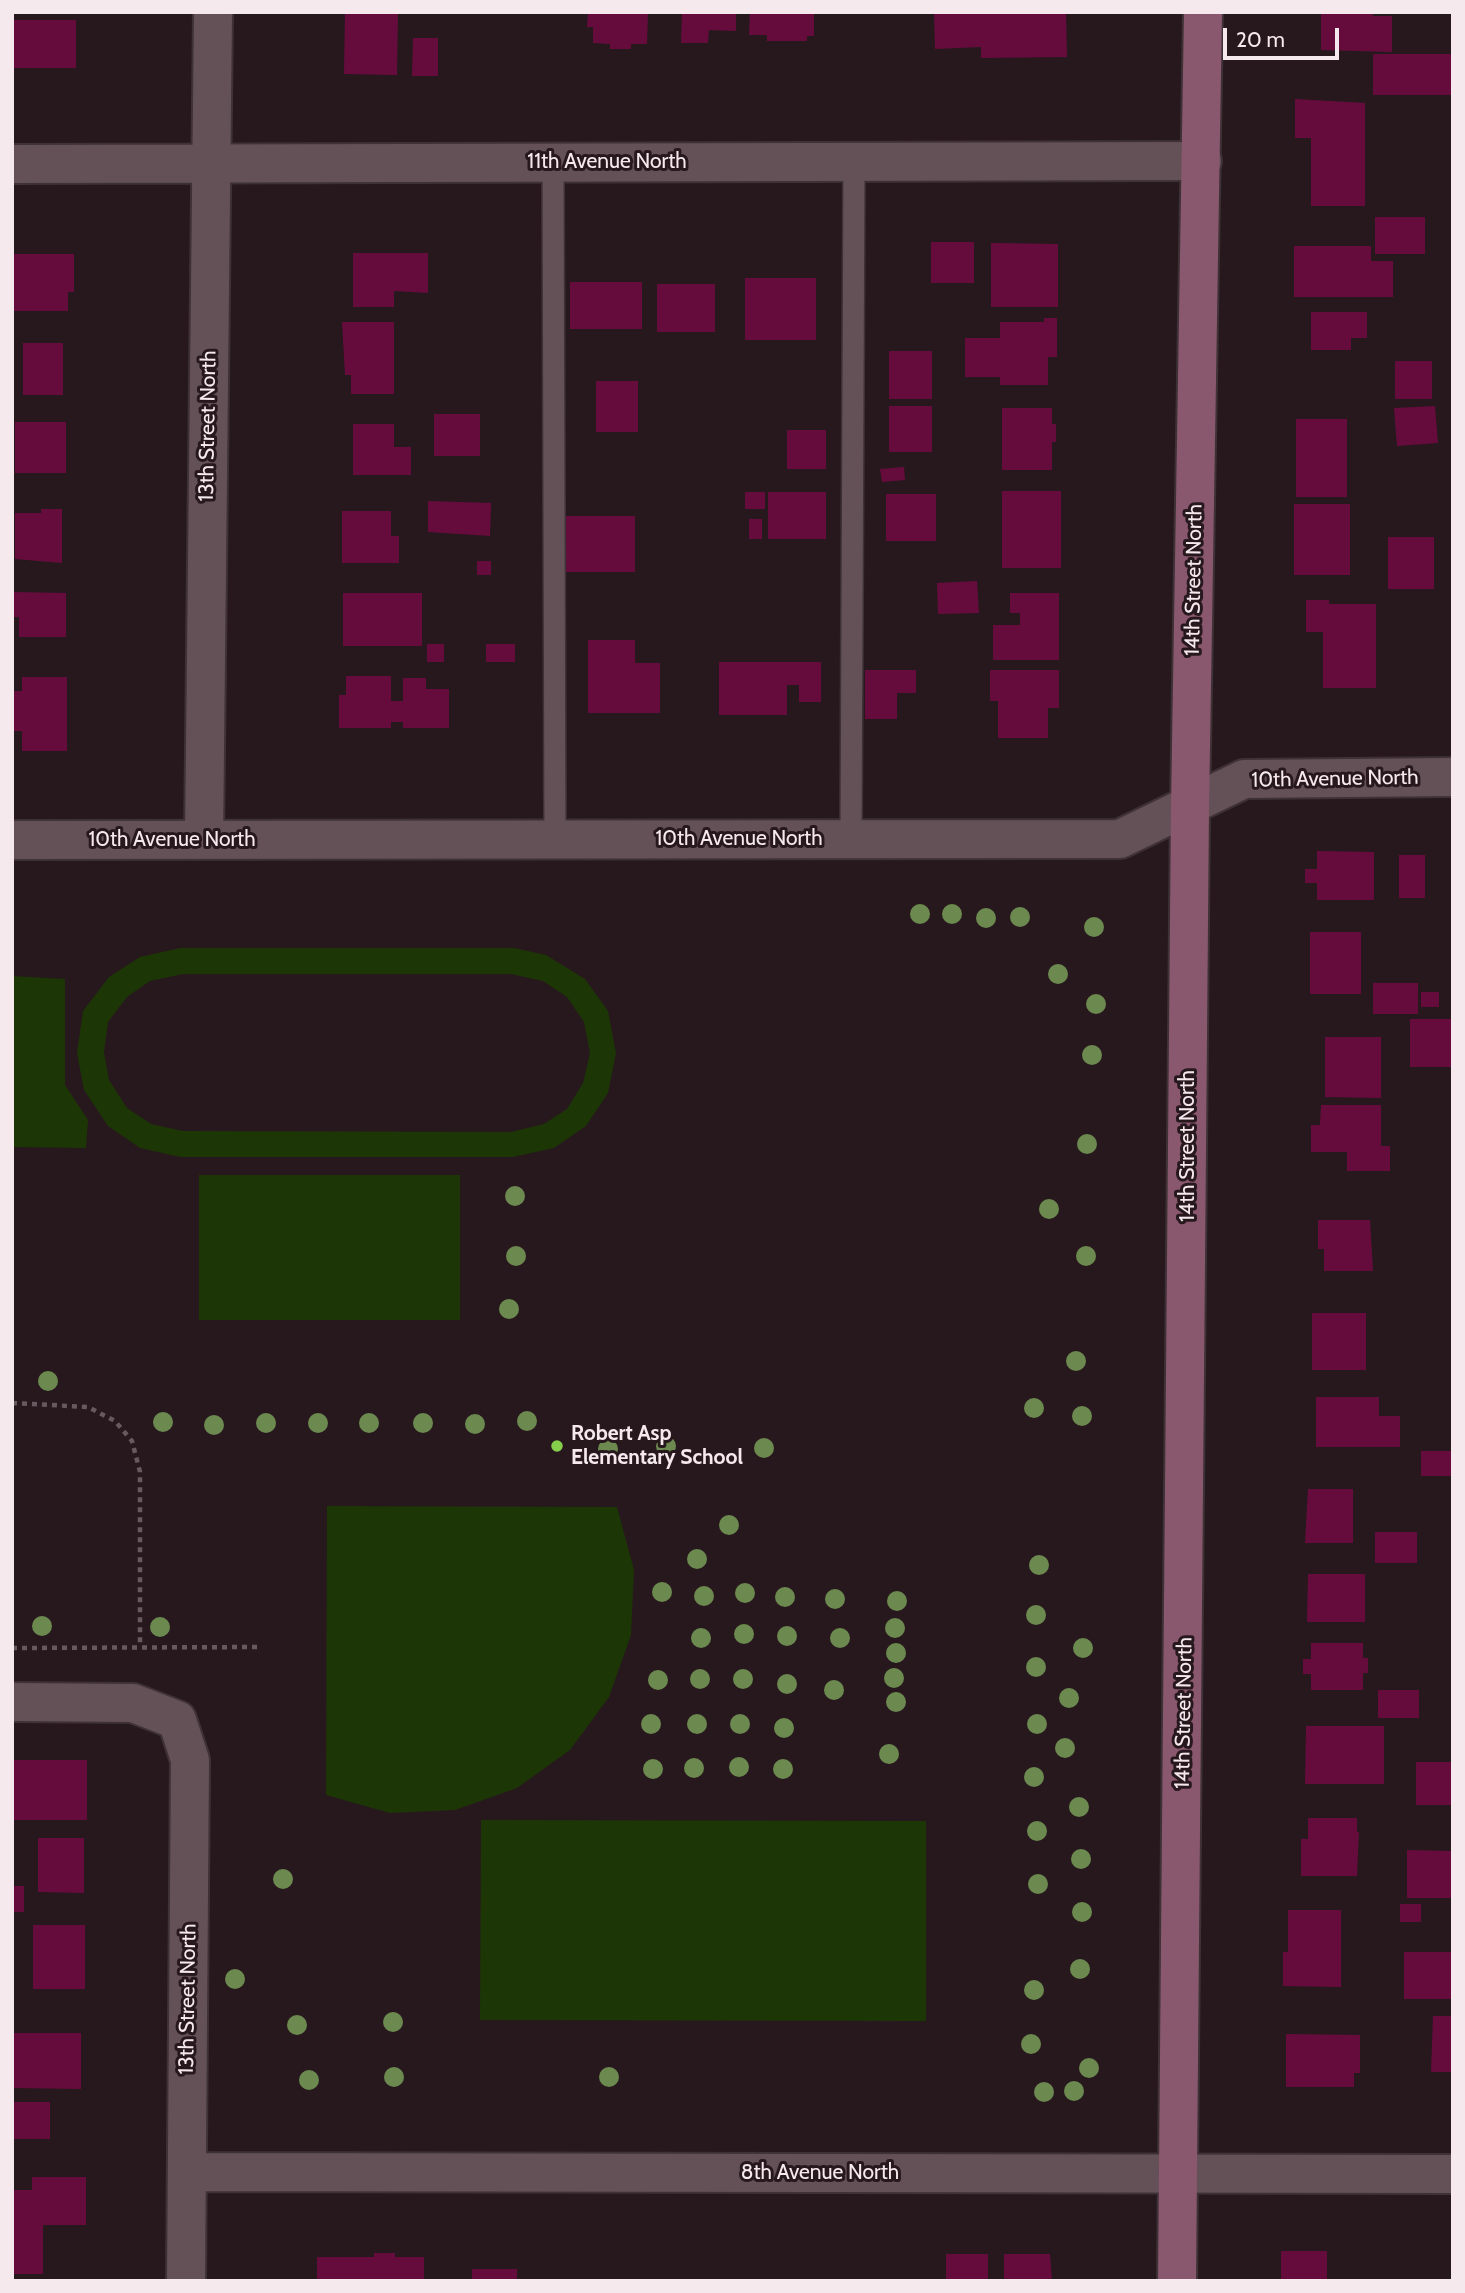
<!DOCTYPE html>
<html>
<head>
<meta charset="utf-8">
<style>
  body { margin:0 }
  #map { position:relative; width:1465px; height:2293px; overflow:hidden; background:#27181e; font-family:Cabin,sans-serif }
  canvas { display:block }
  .frame { position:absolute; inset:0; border:14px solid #f5e9ee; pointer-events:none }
  .scale { position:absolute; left:1223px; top:28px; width:116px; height:32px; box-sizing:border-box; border:4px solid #f5e9ee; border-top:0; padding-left:9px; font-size:21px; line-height:24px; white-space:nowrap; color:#f5e9ee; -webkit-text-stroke:5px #27181e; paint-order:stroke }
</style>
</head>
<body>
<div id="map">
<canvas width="1465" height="2293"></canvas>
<div class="frame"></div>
<div class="scale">20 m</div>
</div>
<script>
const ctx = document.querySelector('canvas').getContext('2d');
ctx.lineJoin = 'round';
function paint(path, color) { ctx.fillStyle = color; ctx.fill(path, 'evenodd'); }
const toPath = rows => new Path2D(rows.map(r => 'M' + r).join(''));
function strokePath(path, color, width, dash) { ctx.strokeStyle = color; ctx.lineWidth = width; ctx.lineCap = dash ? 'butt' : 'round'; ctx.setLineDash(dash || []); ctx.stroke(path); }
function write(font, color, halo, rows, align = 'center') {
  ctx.font = font + ' Cabin,sans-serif'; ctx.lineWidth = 6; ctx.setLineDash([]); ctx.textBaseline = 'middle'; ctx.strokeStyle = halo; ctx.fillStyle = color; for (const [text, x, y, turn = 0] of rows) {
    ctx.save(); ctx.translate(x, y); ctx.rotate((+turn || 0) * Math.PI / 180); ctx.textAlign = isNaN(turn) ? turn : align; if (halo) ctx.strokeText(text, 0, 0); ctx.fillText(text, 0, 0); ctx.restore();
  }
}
const green = toPath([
  [180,948,514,948,546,955,585,979,608,1011,616,1053,608,1093,586,1126,554,1148,513,1157,180,1157,140,1148,108,1126,84,1090,77,1053,83,1011,109,977,140,957],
  [183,974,511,974,543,981,567,997,584,1022,590,1053,583,1083,567,1109,544,1124,511,1132,183,1131,151,1124,127,1108,109,1080,104,1052,108,1022,127,997,150,981],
  [12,976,65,979,65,1085,88,1120,86,1148,12,1147],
  [199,1175,460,1175,460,1320,199,1320],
  [327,1506,617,1507,634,1570,631,1635,609,1697,570,1750,517,1788,455,1810,390,1813,326,1795],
  [481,1820,926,1821,926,2021,480,2020]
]);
const building = toPath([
  [345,12,398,12,397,75,344,74],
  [588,12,648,12,647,44,631,44,631,49,610,49,610,44,593,43,593,27,587,27],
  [682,12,736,12,736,31,709,30,708,43,681,43],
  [750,12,814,12,814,36,807,36,807,41,767,41,767,35,749,35],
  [934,12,1066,12,1067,57,981,58,981,47,935,49],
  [1321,12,1373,12,1373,16,1392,16,1392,52,1321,50],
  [13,20,76,20,76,68,13,68],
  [413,38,438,38,438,76,412,76],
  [1373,54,1453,54,1453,95,1373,95],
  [1295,99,1365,103,1365,206,1311,206,1311,138,1295,138],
  [1375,217,1425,217,1425,254,1375,254],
  [931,242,974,242,974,283,931,283],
  [991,243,1058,244,1058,307,991,307],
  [1294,246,1371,246,1371,261,1393,261,1393,297,1294,297],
  [353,253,428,253,428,293,394,291,394,307,353,307],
  [12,254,74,254,74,292,68,292,68,311,12,311],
  [745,278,816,278,816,340,745,340],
  [570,282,642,282,642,329,570,329],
  [657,284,715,284,715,332,657,332],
  [1311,312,1367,312,1367,338,1351,338,1351,350,1311,350],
  [1044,318,1057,318,1057,357,1048,357,1048,385,1000,385,1000,377,965,377,965,338,1000,338,1000,322,1044,322],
  [342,322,394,322,394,394,351,394,351,375,345,375],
  [23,343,63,343,63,395,23,395],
  [889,351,932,351,932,399,889,399],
  [1395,361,1432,361,1432,399,1395,399],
  [596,381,638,381,638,432,596,432],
  [889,406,932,406,932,452,889,452],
  [1435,406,1438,443,1397,446,1394,408],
  [1002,408,1052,408,1052,424,1056,424,1056,442,1052,442,1052,470,1002,470],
  [434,414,480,414,480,456,434,456],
  [1296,419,1347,419,1347,497,1296,497],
  [15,422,66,422,66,473,15,473],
  [353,424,394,424,394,447,411,447,411,475,353,475],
  [787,430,826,430,826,469,787,469],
  [904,467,905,480,882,482,880,469],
  [1002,491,1061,491,1061,568,1002,568],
  [745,492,765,492,765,509,745,509],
  [768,492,826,492,826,539,768,539],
  [886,494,936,494,936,541,886,541],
  [428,501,491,503,490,536,428,532],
  [1294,504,1350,504,1350,575,1294,575],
  [41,509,62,509,62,563,15,559,15,513,41,513],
  [342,511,391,511,391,536,399,536,399,563,342,563],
  [565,516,635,516,635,572,564,572],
  [749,519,762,519,762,539,749,539],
  [1388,537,1434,537,1434,589,1388,589],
  [477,561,491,561,491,575,477,575],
  [977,581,979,613,938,614,937,583],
  [12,592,66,593,66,637,19,637,19,617,12,617],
  [343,593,422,593,422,646,343,646],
  [1010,593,1059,593,1059,660,993,660,993,625,1020,625,1020,613,1010,613],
  [1306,600,1329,600,1329,604,1376,604,1376,688,1323,688,1323,632,1306,632],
  [588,640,635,640,635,663,660,663,660,713,588,713],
  [427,644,444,644,444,662,427,662],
  [486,644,515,644,515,662,486,662],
  [719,662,821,662,821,702,799,702,799,685,787,685,787,715,719,715],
  [865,670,916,670,916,693,897,693,897,719,865,719],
  [990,670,1059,670,1059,708,1048,708,1048,738,998,738,998,701,990,701],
  [346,676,391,676,391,701,403,701,403,678,426,678,426,689,449,689,449,728,403,728,403,722,391,722,391,728,339,728,339,695,346,695],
  [22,677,67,677,67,751,22,751,22,731,12,731,12,691,22,691],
  [1317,851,1374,852,1374,900,1317,900,1317,883,1305,883,1305,869,1317,869],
  [1399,855,1425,855,1425,898,1399,898],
  [1310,932,1361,932,1361,994,1310,994],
  [1373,983,1418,983,1418,1014,1373,1014],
  [1421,992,1439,992,1439,1007,1421,1007],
  [1410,1019,1453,1019,1453,1067,1410,1067],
  [1325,1037,1381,1037,1381,1098,1325,1097],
  [1321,1105,1381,1105,1381,1146,1390,1146,1390,1171,1347,1171,1347,1152,1311,1152,1311,1125,1320,1125],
  [1318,1220,1370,1220,1373,1271,1324,1271,1324,1249,1318,1249],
  [1312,1313,1366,1313,1366,1370,1312,1370],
  [1316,1397,1379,1397,1379,1416,1400,1416,1400,1447,1316,1447],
  [1421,1451,1453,1451,1453,1476,1421,1476],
  [1308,1489,1353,1489,1353,1543,1305,1543],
  [1375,1532,1417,1532,1417,1563,1375,1563],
  [1308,1574,1365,1574,1365,1622,1307,1622],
  [1311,1643,1363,1643,1363,1658,1368,1658,1368,1673,1363,1673,1363,1690,1311,1690,1311,1674,1303,1674,1303,1659,1311,1659],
  [1378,1690,1419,1690,1419,1718,1378,1718],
  [1306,1726,1384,1726,1384,1784,1305,1784],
  [12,1760,87,1760,87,1820,12,1820],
  [1416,1762,1453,1762,1453,1805,1416,1805],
  [1308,1818,1357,1818,1357,1832,1359,1832,1357,1876,1301,1876,1301,1839,1308,1839],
  [38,1838,84,1838,84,1893,38,1892],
  [1407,1850,1452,1851,1452,1898,1407,1898],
  [12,1886,24,1886,24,1912,12,1912],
  [1400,1904,1421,1904,1421,1922,1400,1922],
  [1288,1910,1341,1910,1341,1987,1283,1986,1283,1952,1288,1952],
  [33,1925,85,1925,85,1989,33,1989],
  [1404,1952,1451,1952,1451,1999,1404,1999],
  [1433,2016,1453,2016,1453,2072,1431,2072],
  [12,2033,81,2033,81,2089,12,2088],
  [1286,2034,1360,2035,1360,2073,1354,2073,1354,2087,1286,2087],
  [12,2102,50,2102,50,2139,12,2139],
  [32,2177,86,2177,86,2225,43,2225,43,2274,12,2274,12,2190,32,2190],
  [1281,2251,1327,2251,1327,2281,1281,2281],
  [374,2253,395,2253,395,2257,424,2257,424,2281,317,2281,317,2257,374,2257],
  [946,2254,988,2254,988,2281,946,2281],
  [1004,2254,1050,2254,1052,2281,1004,2281],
  [472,2269,517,2269,517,2281,472,2281]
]);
const path = toPath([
  [12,1403,88,1407,115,1421,132,1441,140,1472,140,1647],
  [12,1648,258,1647]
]);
const lane = toPath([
  [553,162,555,839],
  [851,839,854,162]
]);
const street = toPath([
  [12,164,1202,161],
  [12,840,1120,839,1244,779,1453,777],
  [204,840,213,12],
  [12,1702,133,1703,177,1720,190,1760,186,2281],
  [187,2172,1453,2174]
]);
const secondary = toPath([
  [1177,2281,1190,807,1203,12]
]);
const trees = [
  [920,914],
  [952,914],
  [1020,917],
  [986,918],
  [1094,927],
  [1058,974],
  [1096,1004],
  [1092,1055],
  [1087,1144],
  [515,1196],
  [1049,1209],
  [516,1256],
  [1086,1256],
  [509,1309],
  [1076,1361],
  [48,1381],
  [1034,1408],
  [1082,1416],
  [527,1421],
  [163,1422],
  [266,1423],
  [318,1423],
  [369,1423],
  [423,1423],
  [475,1424],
  [214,1425],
  [666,1446],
  [764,1448],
  [608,1449],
  [729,1525],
  [697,1559],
  [1039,1565],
  [662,1592],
  [745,1593],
  [704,1596],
  [785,1597],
  [835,1599],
  [897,1601],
  [1036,1615],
  [42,1626],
  [160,1627],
  [895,1628],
  [744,1634],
  [787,1636],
  [701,1638],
  [840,1638],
  [1083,1648],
  [896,1653],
  [1036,1667],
  [894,1678],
  [700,1679],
  [743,1679],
  [658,1680],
  [787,1684],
  [834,1690],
  [1069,1698],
  [896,1702],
  [651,1724],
  [697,1724],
  [740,1724],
  [1037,1724],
  [784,1728],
  [1065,1748],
  [889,1754],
  [739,1767],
  [694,1768],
  [653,1769],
  [783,1769],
  [1034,1777],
  [1079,1807],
  [1037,1831],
  [1081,1859],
  [283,1879],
  [1038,1884],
  [1082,1912],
  [1080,1969],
  [235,1979],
  [1034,1990],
  [393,2022],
  [297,2025],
  [1031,2044],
  [1089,2068],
  [394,2077],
  [609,2077],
  [309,2080],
  [1074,2091],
  [1044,2092]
];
const markers = [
  [557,1446,7,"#86cf4c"]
];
const streetNames = [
  ["11th Avenue North",607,162],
  ["13th Street North",208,426,-89],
  ["14th Street North",1194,580,-89],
  ["10th Avenue North",1335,779,-1],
  ["10th Avenue North",739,839],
  ["10th Avenue North",172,840],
  ["14th Street North",1188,1146,-90],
  ["14th Street North",1184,1713,-89],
  ["13th Street North",188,1999,-89],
  ["8th Avenue North",820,2173]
];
const poiNames = [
  ["Robert Asp",571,1434],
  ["Elementary School",571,1458]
];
paint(green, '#1d3606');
paint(building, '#660c3d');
strokePath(lane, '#3e3236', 24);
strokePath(street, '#3e3236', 42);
strokePath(secondary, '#3e3236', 42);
strokePath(path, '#67595f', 4.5, [5, 5]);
strokePath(lane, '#645158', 21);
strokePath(street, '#645158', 38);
strokePath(secondary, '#8a586e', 38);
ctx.fillStyle = '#6c8a4f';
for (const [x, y] of trees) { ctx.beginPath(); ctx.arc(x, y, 10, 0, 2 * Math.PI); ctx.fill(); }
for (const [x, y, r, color] of markers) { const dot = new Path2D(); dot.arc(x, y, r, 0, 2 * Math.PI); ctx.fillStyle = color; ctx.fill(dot); strokePath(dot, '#27181e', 2.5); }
write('21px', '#f5e9ee', '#27181e', streetNames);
write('bold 21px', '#f5e9ee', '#27181e', poiNames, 'left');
</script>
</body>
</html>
